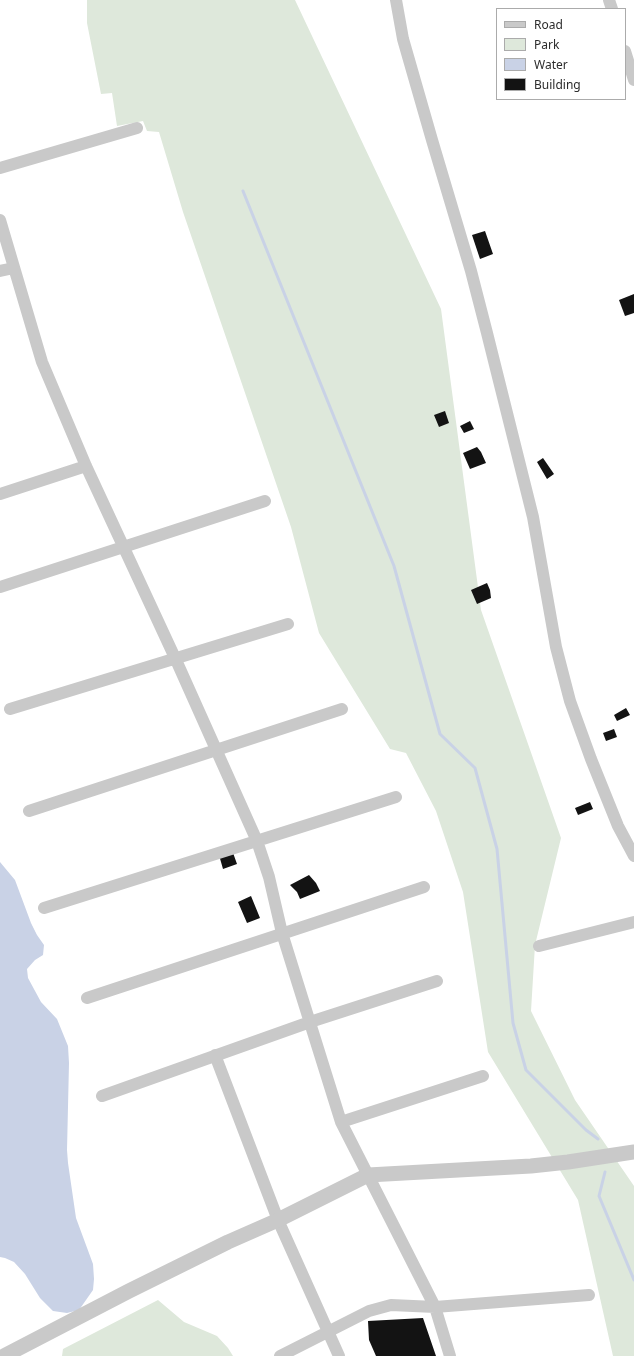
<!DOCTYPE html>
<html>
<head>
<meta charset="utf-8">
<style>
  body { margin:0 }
  #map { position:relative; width:634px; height:1356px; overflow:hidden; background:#fff; font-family:"Noto Sans",sans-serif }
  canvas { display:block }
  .legend { position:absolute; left:496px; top:8px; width:130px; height:92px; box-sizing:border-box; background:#fff; border:1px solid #ababab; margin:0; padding:5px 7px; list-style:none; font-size:12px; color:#2c2c2c }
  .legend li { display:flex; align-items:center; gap:8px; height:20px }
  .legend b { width:20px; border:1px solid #ababab }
</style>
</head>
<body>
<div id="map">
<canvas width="634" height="1356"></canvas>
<ul class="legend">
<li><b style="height:5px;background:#c9c9c9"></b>Road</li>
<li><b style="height:11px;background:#dee8db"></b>Park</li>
<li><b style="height:11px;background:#c9d2e6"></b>Water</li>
<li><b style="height:11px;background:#131313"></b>Building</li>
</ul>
</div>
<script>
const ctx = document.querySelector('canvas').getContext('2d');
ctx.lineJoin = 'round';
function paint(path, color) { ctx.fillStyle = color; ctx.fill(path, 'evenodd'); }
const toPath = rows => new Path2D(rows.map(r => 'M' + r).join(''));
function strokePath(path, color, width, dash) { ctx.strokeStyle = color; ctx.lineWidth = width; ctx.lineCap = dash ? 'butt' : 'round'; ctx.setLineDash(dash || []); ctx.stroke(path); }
const green = toPath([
  [87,0,295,0,441,309,481,610,561,838,535,945,531,1011,575,1100,634,1186,634,1356,613,1356,578,1200,488,1052,463,892,436,811,406,753,390,749,319,633,291,527,183,212,159,132,147,131,143,121,117,126,112,93,101,94,87,23],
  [158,1300,184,1322,217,1336,228,1348,233,1356,62,1356,63,1349]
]);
const water = toPath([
  [0,862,15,880,31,923,37,935,44,945,43,955,35,960,27,969,28,978,41,1002,57,1019,68,1046,69,1063,67,1150,68,1163,76,1218,93,1264,94,1279,93,1290,79,1310,67,1313,53,1311,40,1298,25,1274,14,1262,5,1258,0,1257]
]);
const stream = toPath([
  [243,191,394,566,440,734,475,768,497,849,513,1023,526,1070,586,1130,598,1139],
  [605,1172,599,1196,634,1280]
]);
const building = toPath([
  [485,231,493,254,480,259,472,235],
  [634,294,634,313,625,316,619,300],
  [445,411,449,423,439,427,434,415],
  [470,421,474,429,464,433,460,426],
  [477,447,481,452,486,463,470,469,463,453],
  [543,458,554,474,547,479,537,462],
  [487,583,490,590,491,598,477,604,471,590],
  [626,708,630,715,617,721,614,715],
  [614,729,617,737,606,741,603,733],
  [590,802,593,809,578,815,575,808],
  [232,850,237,864,223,869,219,855],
  [309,875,316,883,320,891,300,899,297,892,290,885],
  [251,896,260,918,247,923,238,902],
  [423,1318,436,1356,376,1356,369,1340,368,1321]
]);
const minor = toPath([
  [396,0,403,39,432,140,471,271,487,333,533,517,556,647,570,701,591,759,618,826,634,856],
  [609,0,612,9],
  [625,51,634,80],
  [0,168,137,128],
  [0,220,42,362,86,466,176,660,257,841,269,877,282,933,341,1122,435,1307,450,1356],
  [0,271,14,268],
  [0,494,86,466],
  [0,587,265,501],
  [10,709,288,624],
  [29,811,342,709],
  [44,908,396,797],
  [539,946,634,922],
  [87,998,424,887],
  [215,1055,278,1220,339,1356],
  [102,1096,310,1022,437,981],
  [341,1122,483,1076],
  [280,1356,369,1311,391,1305,435,1307,589,1295]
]);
const tertiary = toPath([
  [4,1356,129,1291,228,1242,278,1220,368,1175,531,1166,568,1162,634,1152]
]);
paint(green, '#dee8db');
paint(water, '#c9d2e6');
strokePath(stream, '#c9d2e6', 3);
paint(building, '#131313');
strokePath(minor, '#c9c9c9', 12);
strokePath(tertiary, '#c9c9c9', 15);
</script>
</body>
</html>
